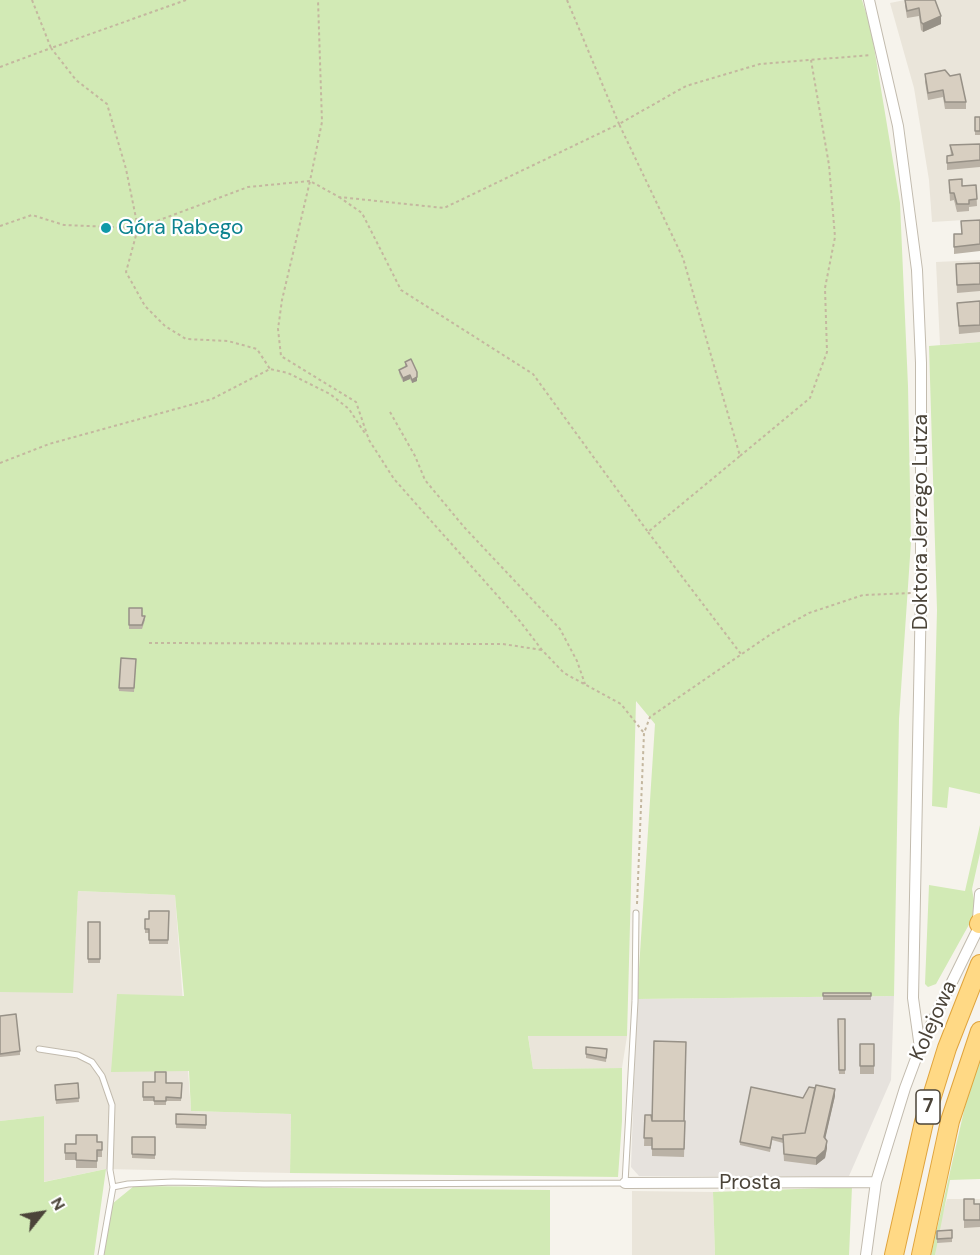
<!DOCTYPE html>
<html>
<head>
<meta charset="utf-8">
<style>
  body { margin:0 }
  #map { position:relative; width:980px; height:1255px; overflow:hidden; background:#f6f3ec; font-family:"DM Sans",sans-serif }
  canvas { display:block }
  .north { position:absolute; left:12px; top:1183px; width:60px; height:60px; -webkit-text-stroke:4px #fff; paint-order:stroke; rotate:60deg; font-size:16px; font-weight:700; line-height:24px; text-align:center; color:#4b4439 }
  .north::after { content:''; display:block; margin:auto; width:21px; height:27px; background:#4b4439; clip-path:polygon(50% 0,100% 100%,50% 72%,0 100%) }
</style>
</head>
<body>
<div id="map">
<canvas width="980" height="1255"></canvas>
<div class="north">N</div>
</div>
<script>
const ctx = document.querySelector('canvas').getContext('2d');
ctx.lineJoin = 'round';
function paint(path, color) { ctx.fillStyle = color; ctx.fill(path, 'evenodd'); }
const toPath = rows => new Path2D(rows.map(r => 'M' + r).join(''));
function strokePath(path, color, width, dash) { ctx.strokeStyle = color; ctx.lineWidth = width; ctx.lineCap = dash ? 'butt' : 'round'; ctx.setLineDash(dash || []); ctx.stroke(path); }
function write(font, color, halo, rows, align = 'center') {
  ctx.font = font + ' "DM Sans",sans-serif'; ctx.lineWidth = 4.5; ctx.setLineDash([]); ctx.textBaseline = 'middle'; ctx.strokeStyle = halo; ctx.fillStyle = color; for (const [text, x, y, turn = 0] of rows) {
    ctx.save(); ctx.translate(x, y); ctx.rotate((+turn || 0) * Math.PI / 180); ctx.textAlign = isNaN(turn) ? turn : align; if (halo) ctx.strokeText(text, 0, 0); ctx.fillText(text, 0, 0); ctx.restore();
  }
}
const residential = toPath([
  [905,0,980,0,980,219,932,222,929,180,914,88,890,3],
  [980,260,980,342,940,345,936,262],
  [78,891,175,895,191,1111,291,1114,290,1173,106,1169,43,1182,44,1116,0,1121,0,992,72,992],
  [528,1035,627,1036,622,1068,533,1069],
  [632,1191,713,1192,715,1255,632,1255],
  [947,1199,980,1199,980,1255,935,1255,937,1235]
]);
const industrial = toPath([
  [894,996,891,1080,849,1176,639,1176,631,1167,637,999]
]);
const green = toPath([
  [0,0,862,0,871,29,900,203,908,386,911,542,899,719,894,996,637,999,655,724,636,701,627,1036,528,1036,533,1069,622,1068,622,1121,618,1177,290,1173,291,1114,191,1111,189,1071,111,1072,117,994,184,996,175,895,78,891,73,993,0,992],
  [980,342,980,794,949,787,947,808,932,806,937,610,929,346],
  [980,825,980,853,972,889,976,912,936,984,928,987,925,984,929,885,965,891],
  [980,1060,980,1179,950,1180,935,1255,931,1255,966,1102],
  [44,1116,44,1182,106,1169,94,1255,0,1255,0,1121],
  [134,1186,550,1190,550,1255,104,1255,112,1204],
  [852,1187,849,1255,715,1255,713,1192]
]);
const path = toPath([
  [32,0,51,48,186,0],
  [567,0,619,124,444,208,339,197,310,181,282,300,278,329,281,356,356,402,369,440,394,479,519,620,542,650,564,673,621,704,644,733],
  [0,67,51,48,76,80,107,104,126,169,138,228,126,272,145,306,165,326,186,339,228,341,257,349,270,369],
  [339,197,362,213,401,290,533,374,648,532,740,456,683,258,619,124,686,86,760,64,871,55],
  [0,226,32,215,64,225,138,228,248,187,310,181,322,122,318,0],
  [390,412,415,456,425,480,464,527,560,629,577,661,585,684],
  [740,456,810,398,827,352,825,288,835,237,829,165,811,60],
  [0,463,49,444,212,399,270,369,288,373,330,394,349,409,366,435],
  [648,532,741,654],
  [149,643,503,644,542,650],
  [637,904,644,733,650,717,771,634,809,613,863,595,911,593]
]);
const service = toPath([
  [39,1049,78,1055,92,1062,102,1076,112,1105,110,1170,113,1187],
  [101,1255,113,1187,128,1184,173,1182,264,1184,625,1183,635,1001,636,913]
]);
const minor = toPath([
  [869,0,898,126,917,270,921,363,921,592,913,998,920,1048],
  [625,1183,876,1182],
  [866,1255,876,1182,905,1088,921,1045,977,931,980,894]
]);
const trunk = toPath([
  [979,924,980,922],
  [894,1255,924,1122,947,1048,980,964],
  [921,1255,950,1121,980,1031]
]);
const wall = toPath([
  [905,0,941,16,941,24,923,32,921,30,919,16,907,18,905,5],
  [925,74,966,102,966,109,945,109,943,97,928,100,925,82],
  [975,117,980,117,980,135,975,135],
  [980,144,980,167,947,170,947,156,951,156,950,145],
  [949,180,962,186,976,185,977,206,969,207,969,211,957,212,954,200,950,201],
  [980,220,980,251,954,254,954,234,961,234],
  [980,263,980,291,957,293,956,264],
  [980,301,980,332,959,334,957,303],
  [405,362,417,372,417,381,412,383,410,379,403,382,399,373,399,370,405,367],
  [129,608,142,616,145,620,142,629,129,629],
  [121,658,136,659,134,692,119,691],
  [169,911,168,944,149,944,149,933,145,933,145,929,149,919],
  [88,922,100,922,100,963,88,963],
  [823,993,871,993,871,1000,823,1000],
  [0,1016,20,1051,20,1055,0,1057],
  [838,1019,845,1019,845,1074,839,1074],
  [860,1044,874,1044,874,1074,860,1074],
  [586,1047,607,1049,606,1062,586,1058],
  [143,1082,182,1083,181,1101,166,1101,166,1105,154,1105,154,1101,143,1101],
  [78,1083,79,1102,56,1104,55,1085],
  [835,1096,825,1138,827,1148,825,1158,816,1165,784,1161,783,1143,772,1140,770,1152,740,1145,740,1142,803,1098],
  [176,1114,206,1115,206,1129,176,1128],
  [645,1115,652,1121,685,1121,684,1157,652,1156,652,1146,644,1146],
  [132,1137,155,1137,155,1159,132,1158],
  [97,1142,102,1142,102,1157,97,1157,97,1168,76,1168,76,1160,65,1160,65,1144,76,1144],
  [964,1199,974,1204,980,1204,980,1227,964,1228],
  [952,1230,952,1242,937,1243,937,1231]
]);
const shadedWall = toPath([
  [941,16,941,24,923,32,923,24],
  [410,375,410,379,403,382,403,378],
  [417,377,417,381,412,383,412,380],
  [835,1089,835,1096,824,1144,824,1137],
  [827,1141,827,1148,825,1158,816,1165,816,1158]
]);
const building = toPath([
  [905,0,935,0,941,16,923,24,921,22,919,8,907,11,905,0],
  [945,70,950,76,960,74,966,102,945,102,943,90,928,93,925,74,945,70],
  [975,117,980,117,980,131,975,131,975,117],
  [980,144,980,160,947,163,947,156,953,155,950,145,980,144],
  [962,179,962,186,976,185,977,199,969,200,969,204,957,204,954,193,950,193,949,180,962,179],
  [980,220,980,244,954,247,954,234,962,234,961,221,980,220],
  [980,263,980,284,957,285,956,264,980,263],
  [980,301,980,325,959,326,957,303,980,301],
  [411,359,417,372,417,377,412,380,410,375,403,378,399,370,407,366,405,362,411,359],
  [129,608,142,608,142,616,145,616,142,625,129,625,129,608],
  [121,658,136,659,134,688,119,688,121,658],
  [149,911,169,911,168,940,149,940,149,929,145,929,145,919,149,919,149,911],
  [88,922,100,922,100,959,88,959,88,922],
  [823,993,871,993,871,996,823,996,823,993],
  [16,1014,20,1051,0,1054,0,1016,16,1014],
  [838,1019,845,1019,845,1070,839,1070,838,1019],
  [654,1041,686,1042,684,1121,652,1121,654,1041],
  [860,1044,874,1044,874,1066,860,1066,860,1044],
  [586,1047,607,1049,606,1058,586,1054,586,1047],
  [155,1072,166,1072,166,1083,182,1083,181,1098,166,1097,166,1101,154,1101,154,1097,143,1097,143,1082,155,1082,155,1072],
  [78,1083,79,1098,56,1100,55,1085,78,1083],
  [816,1085,835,1089,824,1137,827,1141,825,1150,816,1158,784,1154,783,1135,805,1133,816,1085],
  [751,1087,803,1098,809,1087,815,1088,805,1133,783,1135,783,1139,772,1137,770,1148,740,1142,751,1087],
  [176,1114,206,1115,206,1125,176,1124,176,1114],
  [645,1115,651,1115,652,1121,685,1121,684,1149,652,1149,652,1138,644,1138,645,1115],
  [76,1135,97,1135,97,1142,102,1142,102,1150,97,1150,97,1161,76,1160,76,1153,65,1153,65,1144,76,1144,76,1135],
  [132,1137,155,1137,155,1155,132,1154,132,1137],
  [964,1199,974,1199,974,1204,980,1204,980,1220,964,1220,964,1199],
  [952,1230,952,1238,937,1239,937,1231,952,1230]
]);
const markers = [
  [106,228,6,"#0f9aa8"]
];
const shields = [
  [928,1107,24]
];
const shieldNames = [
  ["7",928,1107]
];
const cultureNames = [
  ["Góra Rabego",118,228]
];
const streetNames = [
  ["Doktora Jerzego Lutza",921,522,-90],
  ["Kolejowa",934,1021,-66],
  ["Prosta",750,1183]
];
paint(residential, '#eae5da');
paint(industrial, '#e6e2dd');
paint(green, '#d2eab5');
strokePath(service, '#c2bbae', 7);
strokePath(minor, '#c2bbae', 12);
strokePath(trunk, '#e0a43c', 20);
strokePath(path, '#c4b79f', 2, [3, 3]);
strokePath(service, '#fff', 5);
strokePath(minor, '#fff', 10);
strokePath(trunk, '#ffd985', 18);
paint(wall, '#bab2a6');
paint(shadedWall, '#979187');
paint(building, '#d8cfc1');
strokePath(building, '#979187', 1.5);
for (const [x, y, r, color] of markers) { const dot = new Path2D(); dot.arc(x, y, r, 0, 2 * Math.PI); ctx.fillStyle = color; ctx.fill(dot); strokePath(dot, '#fff', 2); }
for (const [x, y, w] of shields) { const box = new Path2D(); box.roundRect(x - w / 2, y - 17, w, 34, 4.5); ctx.fillStyle = '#fff'; ctx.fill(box); strokePath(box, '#4b4439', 1.5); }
write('bold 20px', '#4b4439', null, shieldNames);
write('21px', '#0d838f', '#fff', cultureNames, 'left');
write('21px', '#4b4439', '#fff', streetNames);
</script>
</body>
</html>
